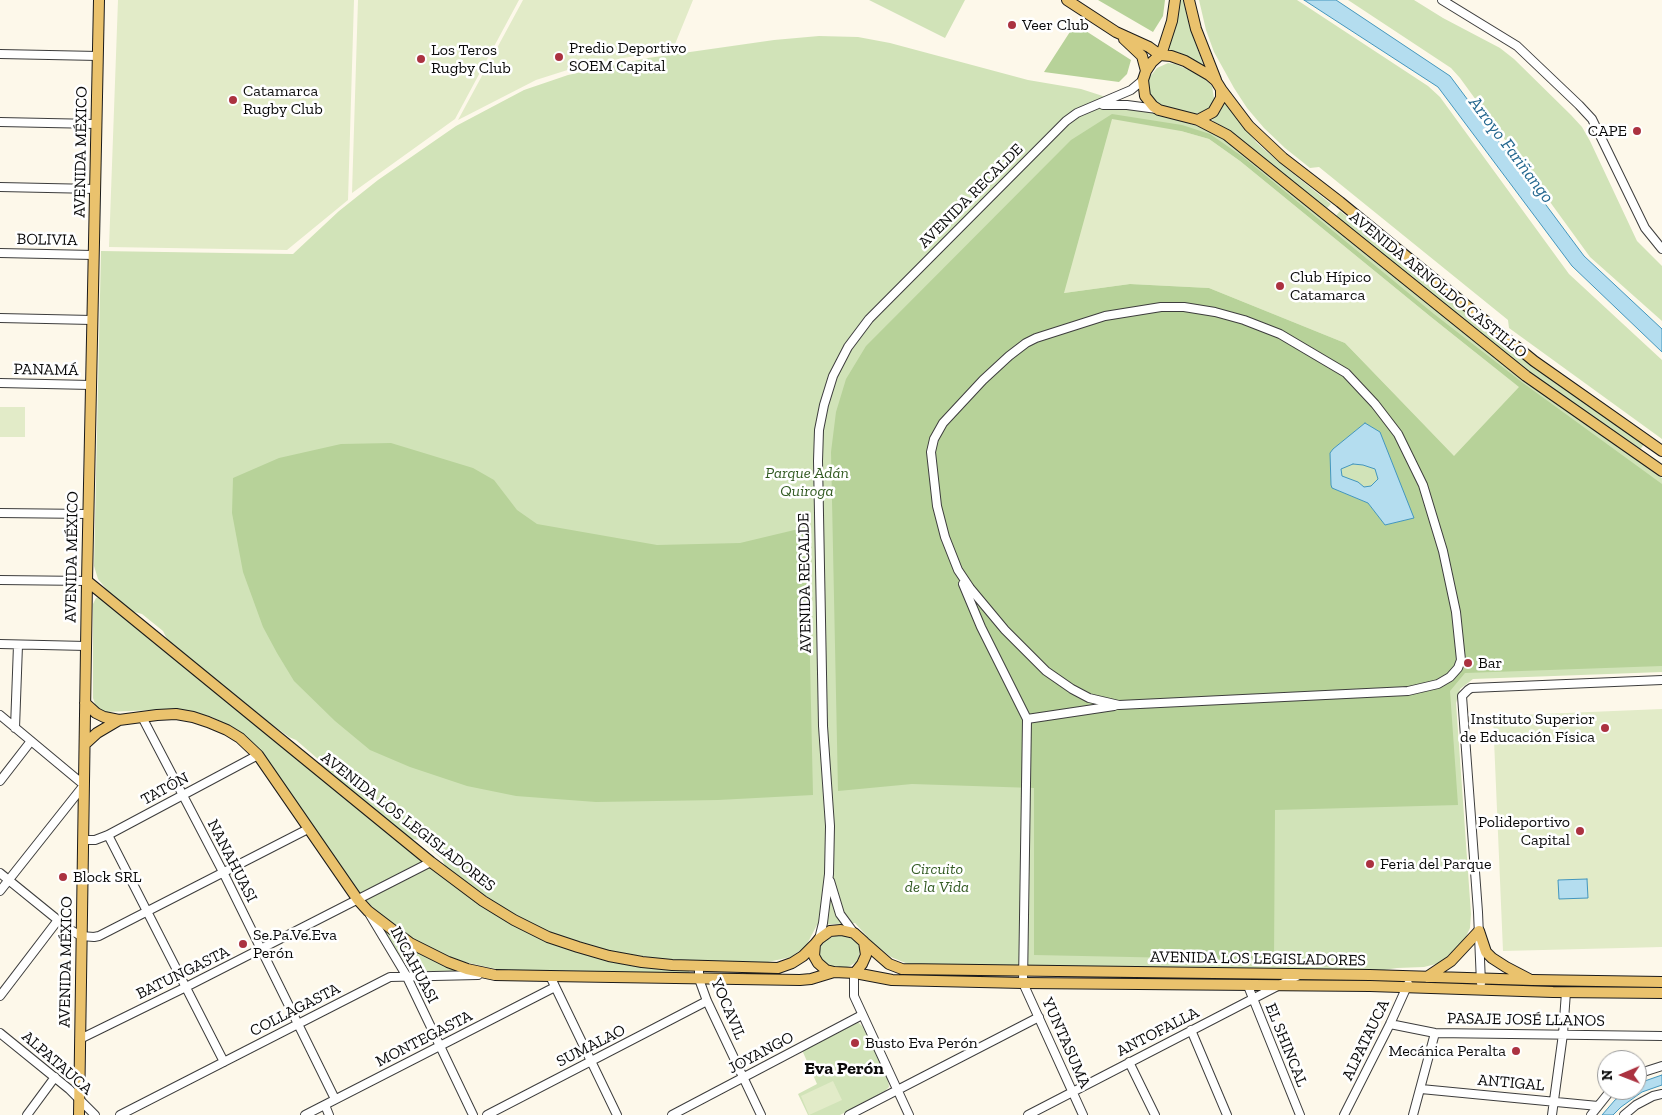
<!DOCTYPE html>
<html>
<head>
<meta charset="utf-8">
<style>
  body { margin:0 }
  #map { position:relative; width:1662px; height:1115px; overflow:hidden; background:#fdf8ea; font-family:"Zilla Slab",serif }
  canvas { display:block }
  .north { position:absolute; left:1597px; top:1050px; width:50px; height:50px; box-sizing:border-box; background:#fff; border:1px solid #9d9d9d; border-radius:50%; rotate:269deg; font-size:14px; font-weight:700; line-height:20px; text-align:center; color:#0a0a0a }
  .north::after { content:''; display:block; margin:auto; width:18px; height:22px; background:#ab3240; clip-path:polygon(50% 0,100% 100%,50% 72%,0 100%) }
</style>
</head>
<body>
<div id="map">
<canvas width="1662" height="1115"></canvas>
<div class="north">N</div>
</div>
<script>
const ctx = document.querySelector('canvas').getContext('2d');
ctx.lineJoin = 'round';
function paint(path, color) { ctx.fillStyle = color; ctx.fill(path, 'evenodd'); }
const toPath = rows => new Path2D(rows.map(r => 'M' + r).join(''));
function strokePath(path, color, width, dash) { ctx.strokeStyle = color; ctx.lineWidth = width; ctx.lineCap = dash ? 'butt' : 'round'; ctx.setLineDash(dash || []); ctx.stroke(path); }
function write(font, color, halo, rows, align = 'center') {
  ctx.font = font + ' "Zilla Slab",serif'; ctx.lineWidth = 5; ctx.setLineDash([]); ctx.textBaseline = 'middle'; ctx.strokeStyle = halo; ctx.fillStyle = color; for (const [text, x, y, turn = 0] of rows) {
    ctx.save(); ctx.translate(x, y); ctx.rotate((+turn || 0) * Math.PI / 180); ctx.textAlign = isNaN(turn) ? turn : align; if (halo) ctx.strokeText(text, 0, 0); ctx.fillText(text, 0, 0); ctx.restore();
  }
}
const green = toPath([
  [869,0,965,0,945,38],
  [1180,0,1183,0,1191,31,1204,67,1180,53,1167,49,1176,27],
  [1199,0,1297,0,1428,86,1440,97,1569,274,1662,360,1662,439,1509,328,1508,320,1319,167,1310,168,1285,148,1264,128,1247,108,1234,88,1214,52,1206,30],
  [1348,0,1414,0,1443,18,1500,48,1514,59,1571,115,1582,127,1590,141,1637,241,1662,266,1662,321,1590,257,1460,78,1451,68],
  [819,36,858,37,890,43,1028,80,1081,89,1212,131,1242,153,1524,380,1662,478,1662,672,1473,679,1460,689,1456,703,1471,914,1470,928,1464,941,1440,963,1424,967,1397,968,1384,970,908,964,891,957,872,942,855,923,817,925,806,946,791,957,768,962,700,962,656,958,614,952,576,942,542,929,502,907,446,868,442,859,420,840,411,839,322,767,318,759,296,740,289,737,270,723,168,641,163,631,142,614,131,611,107,590,98,579,94,566,101,251,293,254,339,211,378,180,456,126,524,90,568,75,648,58,774,40],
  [1168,63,1175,64,1191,71,1205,79,1212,86,1214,98,1212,104,1208,110,1203,113,1193,114,1158,105,1152,99,1148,86,1149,78,1157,68],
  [1224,103,1225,103,1257,143,1281,164,1331,204,1326,209,1236,135,1213,121,1212,119,1221,110],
  [1340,211,1520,356,1644,444,1640,450,1514,362,1335,217],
  [99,597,103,599,436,872,480,905,546,941,576,952,608,961,671,970,689,971,690,973,514,971,496,969,451,959,414,940,373,908,358,891,230,726,212,717,194,712,156,710,105,712,96,707,93,698,93,604,96,598],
  [382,928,405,945,427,958,458,971,412,971,409,969],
  [840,935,853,939,858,944,860,950,859,956,856,962,850,966,844,968,833,967,826,964,821,959,819,953,821,946,826,940,832,937],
  [858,1022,863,1027,888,1079,889,1087,885,1091,840,1115,808,1115,798,1094,817,1084,802,1050,853,1023]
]);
const forest = toPath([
  [1098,0,1165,0,1163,16,1153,32],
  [1075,24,1131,60,1127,74,1119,82,1044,72],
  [1112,114,1182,125,1210,134,1243,157,1434,314,1523,383,1662,484,1662,666,1465,673,1450,691,1458,805,1275,810,1274,960,1034,955,1034,788,912,784,838,791,831,452,836,412,846,379,866,346,1071,140],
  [1181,131,1209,139,1240,161,1431,317,1518,387,1454,455,1345,343,1209,288,1130,284,1064,293],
  [1365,423,1414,518,1385,525,1368,503,1332,488,1331,485,1330,453,1333,449],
  [391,443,473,468,494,480,517,510,537,524,657,545,740,543,807,527,813,795,718,800,596,802,516,796,467,786,410,767,370,750,335,721,294,681,277,653,263,627,243,572,232,513,233,478,279,458,341,444]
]);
const pitch = toPath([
  [118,0,354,0,348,200,287,250,109,247],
  [358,0,519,0,455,119,352,193],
  [523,0,693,0,673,49,580,66,536,80,458,120],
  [1112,119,1181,131,1209,139,1240,161,1431,317,1519,387,1454,456,1345,343,1209,288,1130,284,1064,293],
  [0,407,25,407,25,437,0,437],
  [1662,709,1662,947,1503,951,1493,716],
  [833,1081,842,1100,809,1115,801,1096]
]);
const water = toPath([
  [1304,0,1336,0,1450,76,1584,256,1662,329,1662,352,1572,266,1438,87,1304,0],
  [1365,423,1380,432,1414,518,1385,525,1368,503,1332,488,1331,485,1330,453,1333,449,1365,423],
  [1353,464,1363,465,1375,469,1378,479,1371,486,1364,487,1358,482,1342,476,1341,469,1353,464],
  [1587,879,1588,898,1559,899,1558,880,1587,879],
  [1662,1075,1662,1085,1642,1092,1621,1107,1613,1115,1602,1115,1615,1100,1629,1090,1637,1090,1637,1085,1639,1083,1662,1075]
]);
const minor = toPath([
  [1442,0,1517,46,1579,105,1592,119,1645,228,1662,249],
  [0,54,98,56],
  [1103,105,1127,105,1157,109],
  [0,122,96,124],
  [0,187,95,189],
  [0,253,93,255],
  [1161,307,1184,307,1215,312,1244,320,1280,334,1346,373,1375,404,1398,434,1423,485,1443,551,1456,612,1461,660,1458,668,1450,677,1438,684,1408,691,1119,705,1089,698,1072,689,1046,671,1005,630,970,588,958,570,945,537,937,506,931,452,934,439,943,423,983,380,1009,356,1026,343,1036,338,1105,316,1161,307],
  [0,318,92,320],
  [0,383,91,385],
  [0,513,88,514],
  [0,580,87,581],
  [963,584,981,627,1027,719,1023,983,1083,1115],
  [0,644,86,646],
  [0,715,84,785,0,891],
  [142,717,223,872,335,1099],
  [1027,719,1114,706],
  [15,728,18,645],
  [0,781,31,741],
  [108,835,224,1062],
  [83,840,95,840,108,835,258,755],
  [0,873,69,929,81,936,94,937,99,936,308,829],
  [830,881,840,914,854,933],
  [370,915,406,975,473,1115],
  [819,939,823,923,829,874,830,826,823,726,818,461,819,430,824,405,833,376,848,347,869,319,1066,121,1077,113,1131,90,1143,80],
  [699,967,699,979,707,1001,761,1115],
  [854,973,854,996,909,1115],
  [550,976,617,1115],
  [1481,983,1478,912,1462,696,1468,690,1471,688,1662,680],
  [1248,986,1300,1115],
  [0,996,58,920],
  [1390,1024,1435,1033,1662,1036],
  [1191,1030,1227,1115],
  [0,1033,69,1089,95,1115],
  [80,1039,186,987,431,862],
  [1129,1062,1155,1115],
  [1637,1074,1662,1066],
  [1421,1089,1598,1106],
  [325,1105,329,1115],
  [27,1115,55,1077],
  [120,1115,390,977,478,975],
  [305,1115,555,987],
  [487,1115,707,1001],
  [672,1115,862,1015],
  [849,1115,1039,1017],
  [1028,1115,1299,975],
  [1344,1115,1390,1024,1408,984],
  [1413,1115,1435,1033],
  [1552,1115,1563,1034,1566,992],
  [1591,1115,1611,1090],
  [1624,1115,1636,1105,1653,1096,1662,1094]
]);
const major = toPath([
  [1067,0,1116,32,1149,47,1160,55],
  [1189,0,1196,29,1216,80],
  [1124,39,1142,56,1146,71],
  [1161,55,1172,21,1175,0],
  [1221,89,1249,126,1283,158,1340,202,1534,361,1662,451],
  [1198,120,1213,112,1221,98,1221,89,1216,81,1209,75,1185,61,1171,56,1160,55,1152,62,1146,71,1143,80,1145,96,1153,106,1159,110,1198,120,1227,135,1526,376,1662,471],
  [87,581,431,862,483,901,514,920,548,937,578,947,609,956,642,962,672,965,778,968,792,963,803,956,815,944],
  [85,703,96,713,104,717,119,720,157,715,176,714,193,717,208,722,227,730,240,738,258,755,358,900,368,911,410,943,448,962,467,969,495,975,550,976,800,980,811,979,834,972],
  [85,744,97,733,119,720],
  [865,943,889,964,902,969,1370,975,1532,980,1662,982],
  [855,973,862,964,866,955,864,942,854,933,841,930,830,931,819,939,815,944,814,956,818,963,826,970,834,972,855,973,892,980,1023,983,1370,986,1553,992,1662,993],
  [1427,977,1451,961,1479,931,1486,952,1492,958,1506,967,1529,979],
  [79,1115,87,581,99,0]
]);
const markers = [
  [1012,25,5,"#ab3240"],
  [559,57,5,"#ab3240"],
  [421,59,5,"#ab3240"],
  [233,100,5,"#ab3240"],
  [1637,131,5,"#ab3240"],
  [1280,286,5,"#ab3240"],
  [1468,663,5,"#ab3240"],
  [1605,728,5,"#ab3240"],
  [1580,831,5,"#ab3240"],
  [1370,864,5,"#ab3240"],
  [63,877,5,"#ab3240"],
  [243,944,5,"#ab3240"],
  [855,1043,5,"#ab3240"],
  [1516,1051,5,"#ab3240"]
];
const poiNames = [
  ["Veer Club",1022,25],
  ["Predio Deportivo",569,48],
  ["SOEM Capital",569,66],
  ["Los Teros",431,50],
  ["Rugby Club",431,68],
  ["Catamarca",243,91],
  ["Rugby Club",243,109],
  ["CAPE",1627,131,"right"],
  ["Club Hípico",1290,277],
  ["Catamarca",1290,295],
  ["Bar",1478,663],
  ["Instituto Superior",1595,719,"right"],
  ["de Educación Física",1595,737,"right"],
  ["Polideportivo",1570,822,"right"],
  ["Capital",1570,840,"right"],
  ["Feria del Parque",1380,864],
  ["Block SRL",73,877],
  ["Se.Pa.Ve.Eva",253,935],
  ["Perón",253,953],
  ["Busto Eva Perón",865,1043],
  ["Mecánica Peralta",1506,1051,"right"]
];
const streetNames = [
  ["AVENIDA MÉXICO",81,152,-89],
  ["AVENIDA RECALDE",971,196,-45],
  ["BOLIVIA",47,240,1],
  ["AVENIDA ARNOLDO CASTILLO",1438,285,39],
  ["PANAMÁ",46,370,1],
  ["AVENIDA MÉXICO",72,557,-89],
  ["AVENIDA RECALDE",805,583,-91],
  ["TATÓN",165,789,-28],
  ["AVENIDA LOS LEGISLADORES",408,822,38],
  ["NANAHUASI",232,861,63],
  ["AVENIDA LOS LEGISLADORES",1258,959,1],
  ["AVENIDA MÉXICO",66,962,-89],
  ["INCAHUASI",414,965,62],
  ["BATUNGASTA",183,973,-26],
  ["YOCAVIL",728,1009,67],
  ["COLLAGASTA",295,1010,-27],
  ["PASAJE JOSÉ LLANOS",1526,1020,1],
  ["ANTOFALLA",1158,1032,-27],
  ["MONTEGASTA",424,1039,-27],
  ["ALPATAUCA",1366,1040,-64],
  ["YUNTASUMA",1066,1043,66],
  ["EL SHINCAL",1286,1045,68],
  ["SUMALAO",591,1046,-27],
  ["JOYANGO",761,1053,-28],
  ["ALPATAUCA",57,1063,41],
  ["ANTIGAL",1511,1083,5]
];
const parkNames = [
  ["Parque Adán",807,473],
  ["Quiroga",807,491],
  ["Circuito",937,869],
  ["de la Vida",937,887]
];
const waterNames = [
  ["Arroyo Fariñango",1511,150,53]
];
const neighbourhoodNames = [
  ["Eva Perón",844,1069]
];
paint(green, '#d1e3b8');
paint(forest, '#b7d299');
paint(pitch, '#e2ebc8');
paint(water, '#b4ddef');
strokePath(water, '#4396be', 1);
strokePath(minor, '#3d3d3d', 10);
strokePath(major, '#1b1b1b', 12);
strokePath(minor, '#fff', 8);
strokePath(major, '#eac26d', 10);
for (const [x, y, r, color] of markers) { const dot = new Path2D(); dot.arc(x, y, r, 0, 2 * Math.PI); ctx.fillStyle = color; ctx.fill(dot); strokePath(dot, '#fff', 2); }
write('16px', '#0a0a0a', '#fff', poiNames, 'left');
write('16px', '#0a0a0a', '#fff', streetNames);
write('italic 16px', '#325a22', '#fff', parkNames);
write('italic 18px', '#22668e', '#fff', waterNames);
write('bold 18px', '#0a0a0a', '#fff', neighbourhoodNames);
</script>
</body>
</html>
